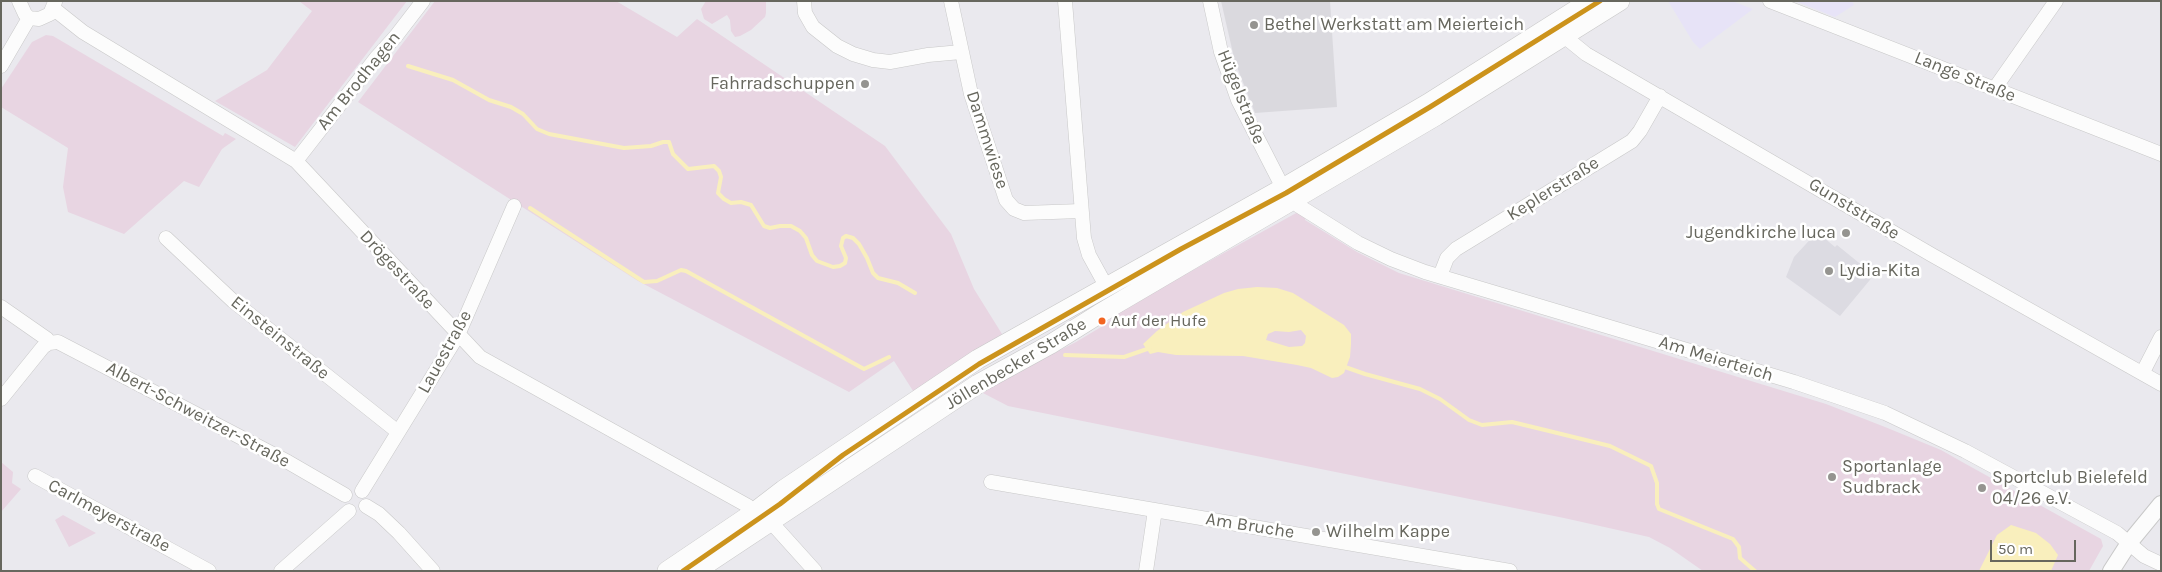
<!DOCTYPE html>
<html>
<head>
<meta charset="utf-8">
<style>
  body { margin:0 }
  #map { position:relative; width:2162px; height:572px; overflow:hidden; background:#eae9ee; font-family:Karla,sans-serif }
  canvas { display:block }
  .frame { position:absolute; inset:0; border:2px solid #67675e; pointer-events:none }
  .scale { position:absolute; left:1990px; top:540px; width:86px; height:22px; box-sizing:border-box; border:2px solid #67675e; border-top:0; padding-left:6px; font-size:15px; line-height:18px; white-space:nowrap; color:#67675e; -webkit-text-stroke:4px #fff; paint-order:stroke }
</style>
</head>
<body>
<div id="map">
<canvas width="2162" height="572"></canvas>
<div class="frame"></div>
<div class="scale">50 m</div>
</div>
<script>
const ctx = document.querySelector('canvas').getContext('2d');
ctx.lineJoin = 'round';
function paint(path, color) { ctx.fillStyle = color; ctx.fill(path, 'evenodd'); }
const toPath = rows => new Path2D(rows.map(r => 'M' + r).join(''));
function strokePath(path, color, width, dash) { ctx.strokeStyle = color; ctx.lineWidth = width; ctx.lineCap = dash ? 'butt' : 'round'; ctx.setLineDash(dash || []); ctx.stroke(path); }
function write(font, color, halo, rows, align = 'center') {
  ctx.font = font + ' Karla,sans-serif'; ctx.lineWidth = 5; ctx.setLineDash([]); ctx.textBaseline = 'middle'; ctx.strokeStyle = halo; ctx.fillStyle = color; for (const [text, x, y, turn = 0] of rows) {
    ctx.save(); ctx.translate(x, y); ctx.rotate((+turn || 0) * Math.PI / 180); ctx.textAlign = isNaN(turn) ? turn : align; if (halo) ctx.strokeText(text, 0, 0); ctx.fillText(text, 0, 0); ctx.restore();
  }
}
const commercial = toPath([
  [1668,1,1732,1,1753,9,1700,49,1693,42],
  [1795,1,1852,1,1854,5,1835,17]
]);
const industrial = toPath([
  [1221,1,1330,1,1337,107,1255,113,1235,62]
]);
const education = toPath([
  [1817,232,1835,247,1837,245,1874,275,1840,316,1786,277,1794,257]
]);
const green = toPath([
  [299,1,407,1,295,147,215,101,267,70,312,11],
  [435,1,616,1,677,37,697,19,885,146,951,234,974,289,1002,334,915,394,894,361,849,392,638,281,358,102],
  [706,1,766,1,766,13,765,17,751,30,740,36,735,37,731,31,730,20,727,15,712,24,704,19,701,9],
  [46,35,53,36,223,136,225,133,236,139,222,149,199,187,184,181,124,234,68,212,63,187,68,148,1,107,1,89,32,42],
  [1298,212,1306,217,1305,220,1357,252,1399,273,1826,404,1885,427,1941,450,1964,463,2101,539,2103,546,2089,571,1703,571,1670,548,1649,537,1564,518,1008,406,983,393,1009,376,1076,342,1106,324,1119,311],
  [1,462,13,472,12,483,21,489,1,512],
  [63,515,96,533,69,547,55,520]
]);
const water = toPath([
  [1257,287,1277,288,1293,293,1344,325,1351,334,1351,344,1350,357,1344,373,1338,377,1332,378,1311,368,1297,365,1243,356,1176,355,1158,352,1150,354,1143,344,1157,331,1183,312,1224,293,1238,289],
  [1301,330,1306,336,1305,343,1302,346,1289,347,1266,340,1268,334,1275,331,1289,332],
  [2011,525,2036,533,2050,544,2058,555,2051,571,1979,571,1997,535]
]);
const stream = toPath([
  [408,66,453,80,489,100,511,107,523,114,537,129,549,134,624,148,651,146,663,142,669,142,673,154,688,169,714,166,719,171,721,177,718,193,724,199,731,203,741,202,751,205,764,226,770,228,780,226,791,226,800,231,806,238,812,255,817,261,833,267,840,266,845,263,846,258,841,246,843,238,846,236,853,238,859,244,867,258,873,273,878,278,898,283,915,293],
  [530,208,644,282,657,281,681,270,686,271,864,369,889,357],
  [1065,355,1124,357,1150,348],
  [1345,367,1365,374,1420,389,1440,399,1469,420,1482,425,1512,422,1545,430,1610,446,1651,466,1657,483,1657,504,1659,509,1733,539,1739,547,1740,558,1755,571]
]);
const minor = toPath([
  [19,1,25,14,29,18,39,19,50,14,55,2],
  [804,1,805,13,813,27,837,46,853,54,873,60,890,62,928,55,961,52],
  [951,1,971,94,1006,200,1014,209,1024,213,1081,211],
  [1065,1,1084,238,1089,255,1106,286],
  [1210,1,1221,52,1238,100,1283,188,1299,206,1358,243,1391,259,1425,272,1794,382,1885,413,1965,451,2117,533,2144,556,2161,564],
  [1770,1,2161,154],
  [54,9,83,32,296,161,480,357,748,506,753,513],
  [1561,27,1570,41,1586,54,1932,255,2161,384],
  [1,66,29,18],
  [1995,88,2056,1],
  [296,161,376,58,396,36,423,1],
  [166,238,233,301,398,432],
  [1440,276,1447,258,1456,249,1632,141,1640,131,1660,96],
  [1,307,47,339,49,343],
  [2143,372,2161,337],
  [1,399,43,347,49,343,58,342,288,462,345,495],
  [35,476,209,571],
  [991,482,1510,571],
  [362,491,458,335,514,206],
  [366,506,379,514,399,533,433,571],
  [770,521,815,571],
  [281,571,349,511],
  [1146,571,1155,510]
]);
const tertiary = toPath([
  [2111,571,2129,543,2161,504]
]);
const secondary = toPath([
  [667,571,753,513,783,490,978,359,1283,188,1427,104,1590,1],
  [696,571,978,384,1051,344,1099,314,1436,116,1620,1]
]);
const metro1 = toPath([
  [683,571,780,504,843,455,979,364,1181,249,1286,193,1430,107,1600,1]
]);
const markers = [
  [1254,25,5,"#959490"],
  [865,84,5,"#959490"],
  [1846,233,5,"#959490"],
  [1829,271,5,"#959490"],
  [1102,321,4.5,"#f26522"],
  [1832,477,5,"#959490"],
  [1982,488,5,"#959490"],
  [1316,532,5,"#959490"]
];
const busNames = [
  ["Auf der Hufe",1111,321]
];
const poiNames = [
  ["Bethel Werkstatt am Meierteich",1264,25],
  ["Fahrradschuppen",855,84,"right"],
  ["Jugendkirche luca",1836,233,"right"],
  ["Lydia-Kita",1839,271],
  ["Sportanlage",1842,467],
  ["Sudbrack",1842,488],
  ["Sportclub Bielefeld",1992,478],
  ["04/26 e.V.",1992,499],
  ["Wilhelm Kappe",1326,532]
];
const streetNames = [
  ["Lange Straße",1965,77,22],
  ["Am Brodhagen",359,81,-51],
  ["Hügelstraße",1241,97,68],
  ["Dammwiese",987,140,72],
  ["Keplerstraße",1553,189,-32],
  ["Gunststraße",1854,209,31],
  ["Drögestraße",397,270,47],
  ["Einsteinstraße",280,338,39],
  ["Lauestraße",445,352,-61],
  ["Am Meierteich",1716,359,17],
  ["Jöllenbecker Straße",1016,364,-31],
  ["Albert-Schweitzer-Straße",198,415,28],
  ["Carlmeyerstraße",109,516,28],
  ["Am Bruche",1250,526,9]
];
paint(commercial, '#e7e3f7');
paint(industrial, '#dad9de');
paint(education, '#dcdbe2');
paint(green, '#e8d5e2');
paint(water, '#f9efbd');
strokePath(stream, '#f9efbd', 4);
strokePath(minor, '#c8c8c8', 15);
strokePath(tertiary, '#c8c8c8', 18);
strokePath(secondary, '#c7c7c7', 20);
strokePath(minor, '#fcfcfc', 14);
strokePath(tertiary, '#fcfcfc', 16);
strokePath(secondary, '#fcfcfc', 19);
strokePath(metro1, '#cc931c', 5);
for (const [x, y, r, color] of markers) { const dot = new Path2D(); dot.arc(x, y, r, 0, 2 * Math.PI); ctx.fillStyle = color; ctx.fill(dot); strokePath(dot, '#fff', 2); }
write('17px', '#67675e', '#fff', busNames, 'left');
write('18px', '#67675e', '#fff', poiNames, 'left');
write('18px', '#67675e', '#fff', streetNames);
</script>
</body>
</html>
